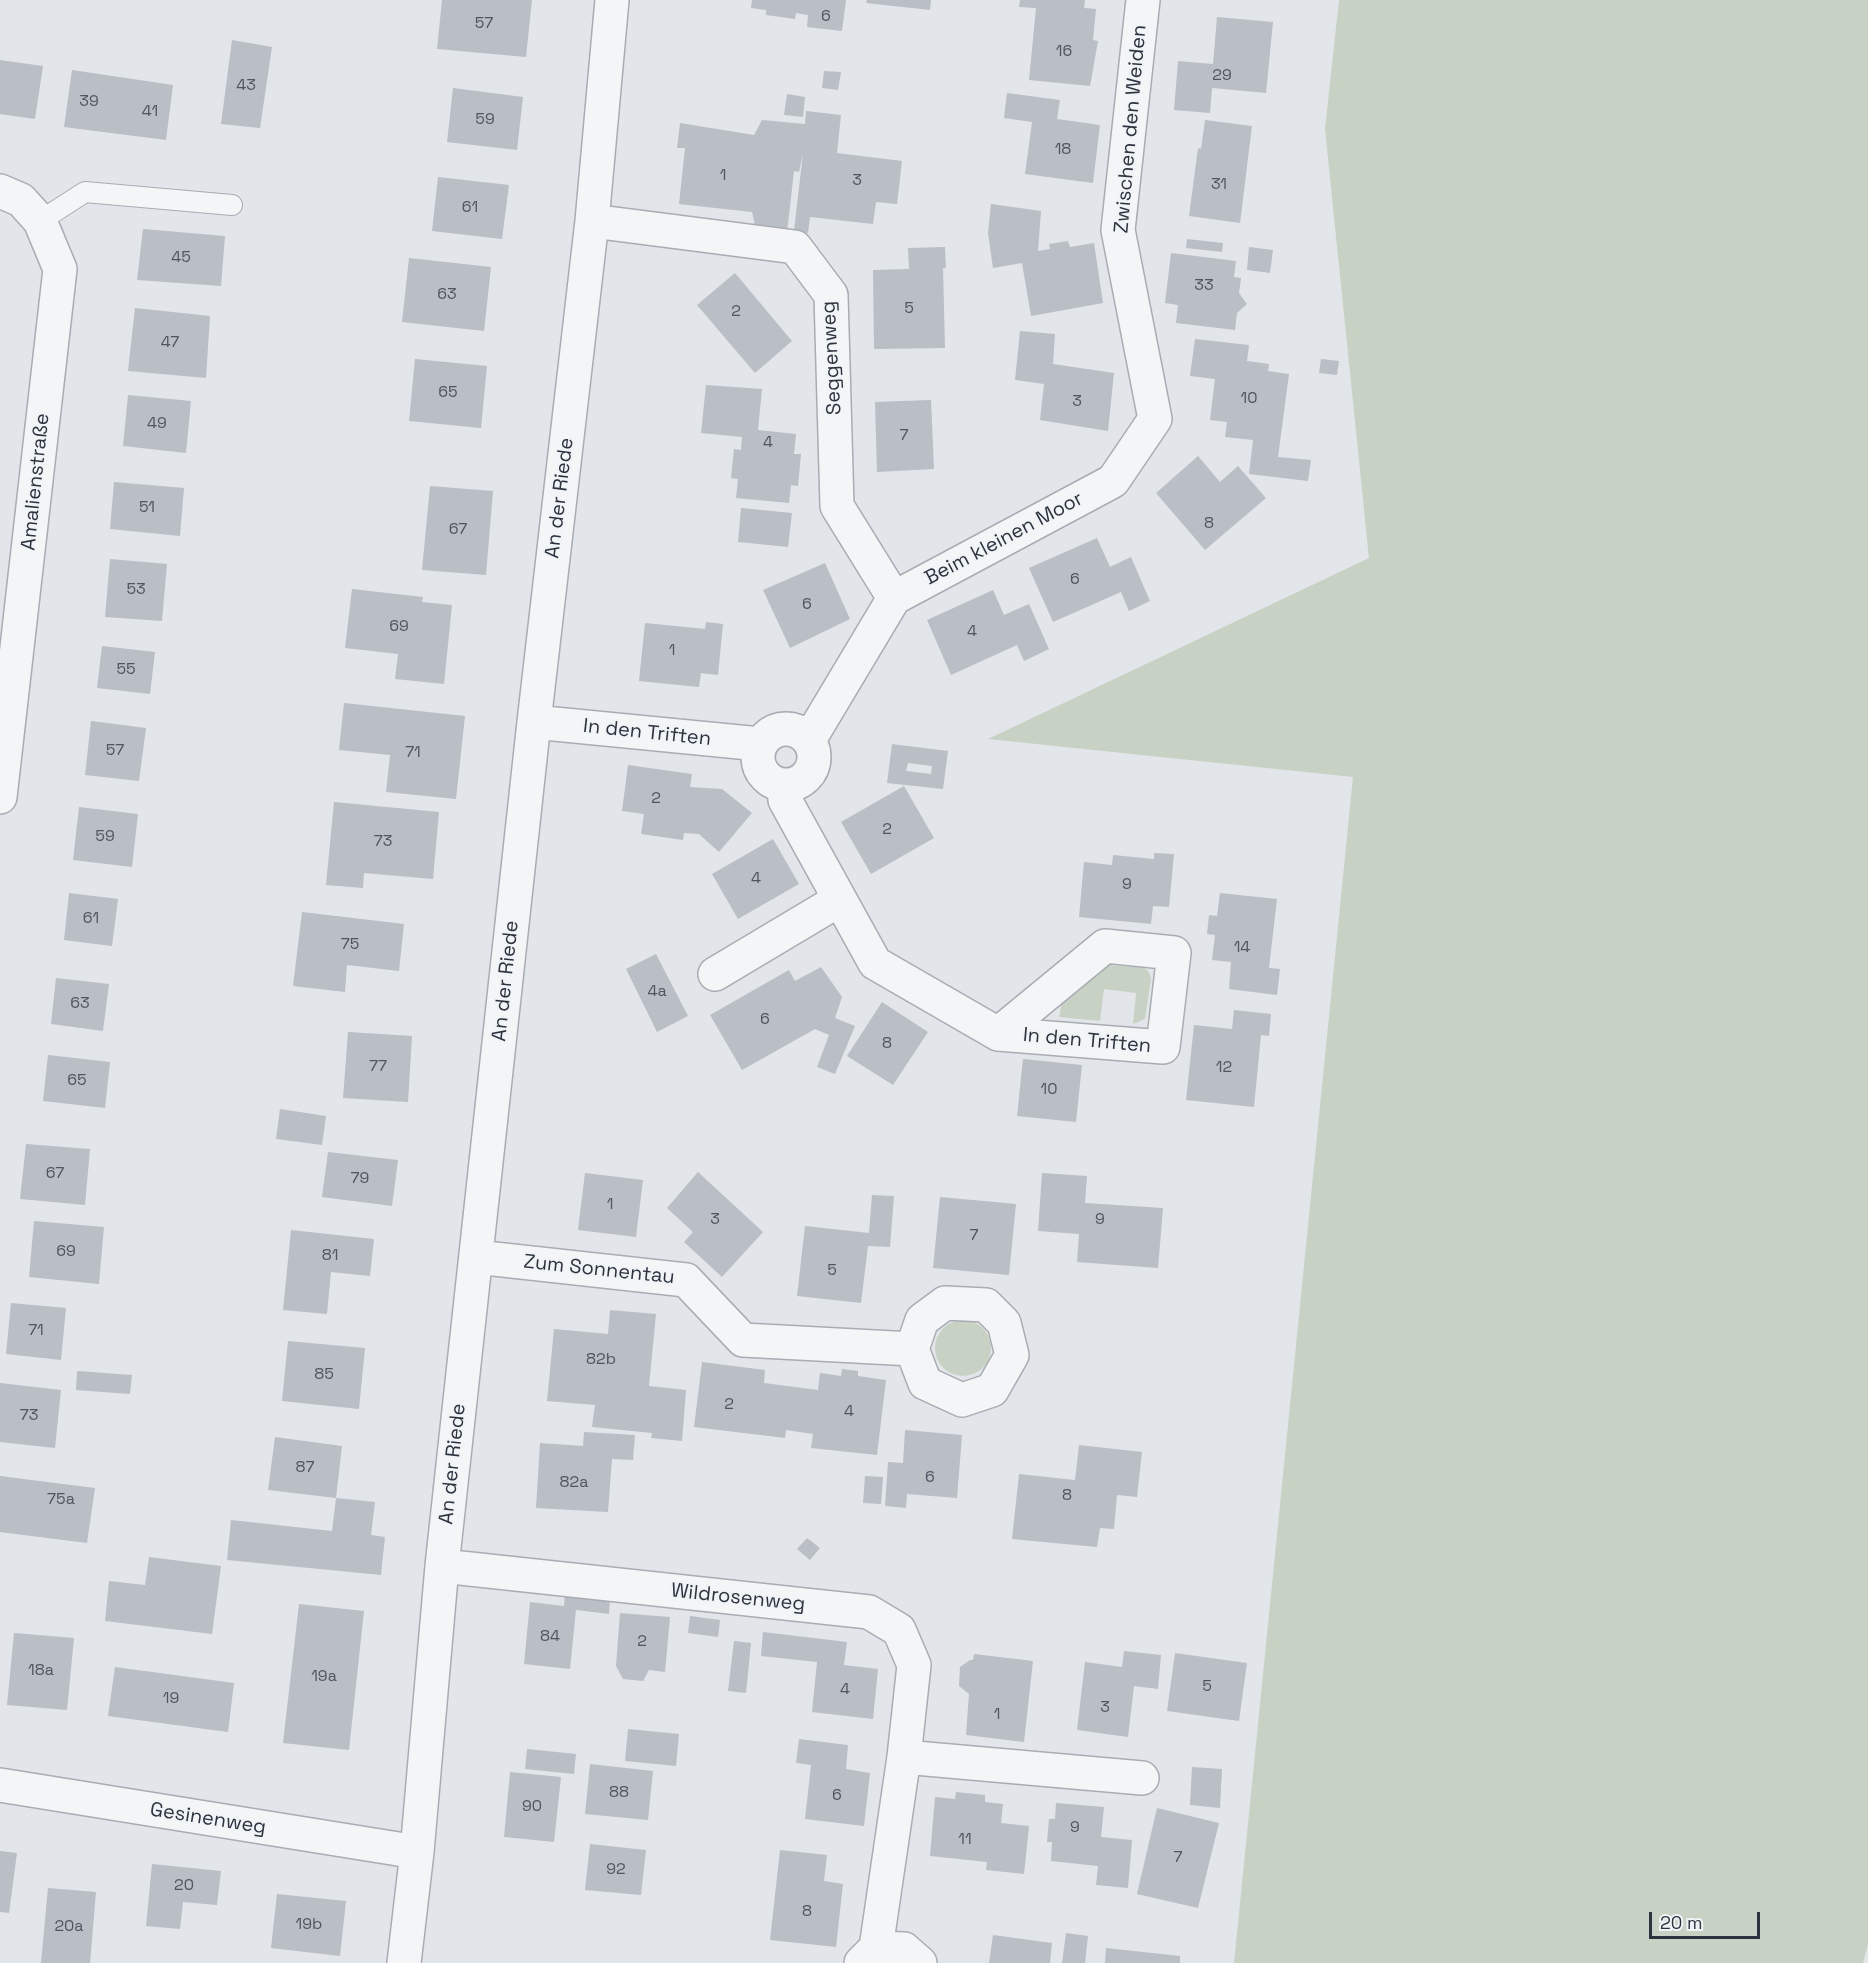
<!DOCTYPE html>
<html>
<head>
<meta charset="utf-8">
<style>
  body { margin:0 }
  #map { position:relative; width:1868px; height:1963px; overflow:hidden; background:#e2e5e9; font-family:"Space Grotesk",sans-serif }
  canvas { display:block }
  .scale { position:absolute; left:1649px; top:1912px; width:111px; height:27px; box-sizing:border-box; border:3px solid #2c333f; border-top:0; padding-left:8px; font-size:18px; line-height:21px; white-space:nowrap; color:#2c333f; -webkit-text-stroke:4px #f1f4f6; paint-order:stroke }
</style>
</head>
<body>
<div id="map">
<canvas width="1868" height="1963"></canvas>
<div class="scale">20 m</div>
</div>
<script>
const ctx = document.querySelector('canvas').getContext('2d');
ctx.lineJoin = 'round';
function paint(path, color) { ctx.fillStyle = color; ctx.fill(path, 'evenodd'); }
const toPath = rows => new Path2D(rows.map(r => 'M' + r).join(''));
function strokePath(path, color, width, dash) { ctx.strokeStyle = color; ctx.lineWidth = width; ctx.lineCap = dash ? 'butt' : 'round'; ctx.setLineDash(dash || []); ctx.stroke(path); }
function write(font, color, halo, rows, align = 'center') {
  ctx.font = font + ' "Space Grotesk",sans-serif'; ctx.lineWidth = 4.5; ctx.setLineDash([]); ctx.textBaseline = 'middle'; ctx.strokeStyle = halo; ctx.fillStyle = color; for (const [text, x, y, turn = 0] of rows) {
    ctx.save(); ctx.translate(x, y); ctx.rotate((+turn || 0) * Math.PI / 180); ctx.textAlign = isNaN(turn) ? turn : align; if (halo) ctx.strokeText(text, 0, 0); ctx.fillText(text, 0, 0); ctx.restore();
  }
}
const green = toPath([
  [1339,0,1868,0,1868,1944,1863,1963,1234,1963,1353,777,988,739,1369,558,1325,129],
  [1109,965,1144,968,1149,972,1151,979,1145,1019,1133,1024,1136,993,1104,989,1100,1021,1059,1017,1062,1002],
  '935 1348a28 28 0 1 1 56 0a28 28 0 1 1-56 0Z'
]);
const building = toPath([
  [442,0,532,0,526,57,437,49],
  [752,0,846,0,842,31,807,27,808,15,796,13,795,19,766,15,766,10,751,8],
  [867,0,931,0,930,10,866,3],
  [1020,0,1085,0,1084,8,1096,9,1093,40,1098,41,1090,86,1029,80,1036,8,1019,7],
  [1217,17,1273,22,1266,93,1212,88,1210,113,1174,110,1178,61,1213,64],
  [232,40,272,47,260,128,221,124],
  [0,60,43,66,35,119,0,114],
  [72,70,173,85,166,140,64,127],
  [824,71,841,72,838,90,822,88],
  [453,88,523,97,517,150,447,142],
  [1007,93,1060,100,1057,119,1100,125,1093,183,1025,174,1032,122,1004,118],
  [787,94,805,97,803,117,784,115],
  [806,111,841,115,837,153,902,161,897,204,876,202,873,224,810,217,808,233,794,231,803,153,799,172,794,171,787,233,756,229,752,212,679,204,685,148,677,148,680,123,754,135,762,120,805,124],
  [1205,120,1252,126,1240,223,1189,216,1198,148,1201,149],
  [438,177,509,185,502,239,432,231],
  [991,204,1041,211,1038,251,1050,249,1049,244,1068,241,1070,247,1094,243,1103,303,1031,316,1022,263,993,268,988,233],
  [143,229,225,236,221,286,137,280],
  [1187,239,1223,243,1222,252,1186,248],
  [945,247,946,268,943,268,945,348,874,349,873,270,909,269,908,248],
  [1249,247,1273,250,1270,273,1247,270],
  [1171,253,1236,261,1234,277,1241,278,1239,293,1247,304,1237,313,1235,330,1176,323,1178,305,1165,303],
  [409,258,491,267,484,331,402,322],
  [735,273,792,341,755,373,697,305],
  [135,308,210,316,206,378,128,371],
  [1020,331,1055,334,1053,364,1114,373,1108,431,1040,420,1044,384,1015,380],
  [1195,339,1249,345,1247,361,1269,364,1268,371,1289,374,1278,457,1311,460,1308,481,1249,474,1253,440,1225,437,1227,422,1210,420,1215,379,1190,376],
  [415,359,487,366,481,428,409,421],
  [1321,359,1339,361,1337,375,1319,373],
  [706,385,762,389,758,430,796,434,794,454,801,454,798,486,791,485,789,503,736,498,738,479,731,478,734,449,741,450,742,437,701,433],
  [128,395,191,401,186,453,123,446],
  [931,400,934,469,877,472,875,402],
  [1198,456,1220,482,1238,466,1266,498,1205,550,1156,493],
  [114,482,184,488,180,536,110,529],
  [430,486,493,491,486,575,422,570],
  [741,508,792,513,788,547,738,542],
  [1097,538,1110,567,1131,557,1150,601,1129,611,1121,592,1053,622,1029,568],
  [110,559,167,564,162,621,105,617],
  [825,563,850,619,790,648,763,590],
  [352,589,423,597,422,602,452,605,444,684,395,679,398,654,345,648],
  [993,590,1004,615,1029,604,1049,649,1024,661,1017,645,951,675,927,620],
  [706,622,723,624,718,675,701,673,699,687,639,681,645,623,705,629],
  [102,646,155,652,150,694,97,688],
  [344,703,465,716,456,799,386,792,390,755,339,750],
  [91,721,146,728,139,781,85,775],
  [892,744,948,751,943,789,887,783],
  [908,763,932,766,931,774,906,771],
  [628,765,692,774,690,787,722,789,752,813,719,852,699,834,684,833,683,840,641,834,644,814,622,811],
  [904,786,934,838,871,874,841,822],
  [334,802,439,812,433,879,364,873,363,888,326,885],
  [79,807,138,814,132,867,73,860],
  [773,839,799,884,738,919,712,874],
  [1154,853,1174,854,1169,907,1153,906,1151,924,1079,917,1084,862,1112,865,1113,855,1154,859],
  [69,893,118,899,112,946,64,940],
  [1220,893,1277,899,1269,968,1280,969,1277,995,1229,989,1231,962,1212,960,1215,935,1207,934,1209,915,1217,916],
  [302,912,404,924,399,971,347,965,345,992,293,986],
  [656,954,688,1016,657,1032,626,969],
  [821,967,842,997,835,1018,855,1026,835,1074,817,1067,829,1035,815,1029,742,1070,710,1015,789,970,795,981],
  [56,978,109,984,103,1031,51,1024],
  [882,1002,928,1032,893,1085,847,1056],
  [1234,1010,1271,1014,1269,1036,1261,1035,1254,1107,1186,1100,1194,1025,1232,1029],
  [348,1032,412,1036,408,1102,343,1098],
  [48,1055,110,1062,105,1108,43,1101],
  [1023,1059,1082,1065,1076,1122,1017,1116],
  [280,1109,326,1116,322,1145,276,1139],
  [26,1144,90,1149,85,1205,20,1199],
  [328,1152,398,1160,392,1206,322,1197],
  [698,1172,763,1232,722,1277,684,1242,693,1232,667,1208],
  [585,1173,643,1180,636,1237,578,1230],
  [1042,1173,1087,1176,1085,1203,1163,1208,1158,1268,1077,1262,1079,1234,1038,1231],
  [872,1195,894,1196,890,1247,868,1246,861,1303,797,1296,805,1226,869,1233],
  [940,1197,1016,1204,1009,1275,933,1268],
  [34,1221,104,1227,99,1284,29,1277],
  [291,1230,374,1239,370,1276,331,1272,327,1314,283,1310],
  [11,1303,66,1308,61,1360,6,1354],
  [610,1310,656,1314,649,1386,686,1390,682,1441,651,1438,652,1433,592,1427,595,1405,547,1401,554,1329,608,1334],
  [288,1341,365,1348,359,1409,282,1401],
  [702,1362,765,1370,764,1383,818,1390,820,1373,841,1376,842,1369,858,1371,858,1376,886,1380,877,1455,811,1448,813,1434,786,1430,785,1438,694,1427],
  [77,1371,132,1375,130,1394,76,1390],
  [0,1383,61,1390,55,1448,0,1442],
  [905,1430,962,1435,957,1498,907,1494,906,1508,885,1506,888,1462,903,1463],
  [584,1432,635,1435,633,1460,612,1459,608,1512,536,1508,540,1443,583,1446],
  [275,1437,342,1446,336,1498,268,1490],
  [1079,1445,1142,1452,1137,1497,1117,1495,1114,1529,1100,1528,1097,1547,1012,1539,1019,1474,1075,1480],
  [0,1476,95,1488,87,1543,0,1532],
  [865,1476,883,1477,881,1504,863,1503],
  [336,1498,375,1502,371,1535,385,1537,381,1575,227,1560,231,1520,332,1531],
  [807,1538,820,1548,810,1560,797,1549],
  [149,1557,221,1566,212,1634,105,1621,109,1581,145,1585],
  [565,1593,610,1597,609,1614,576,1610,570,1669,524,1664,530,1602,564,1606],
  [299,1604,364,1611,349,1750,283,1743],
  [620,1613,670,1617,665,1672,649,1670,643,1681,623,1679,616,1666],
  [690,1616,720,1620,718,1637,688,1633],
  [763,1632,847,1642,844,1665,878,1669,873,1719,812,1712,817,1662,761,1656],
  [14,1633,74,1638,67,1710,7,1705],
  [734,1641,751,1643,746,1693,728,1691],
  [1124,1651,1161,1655,1158,1689,1134,1686,1128,1737,1077,1730,1085,1662,1122,1667],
  [1175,1653,1247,1663,1239,1721,1167,1711],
  [974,1654,1033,1661,1024,1742,966,1735,969,1694,959,1686,960,1667,970,1660,973,1660],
  [115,1667,234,1683,228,1732,108,1716],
  [628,1729,679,1734,676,1766,625,1761],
  [799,1739,848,1745,846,1769,870,1773,864,1826,805,1819,811,1765,796,1763],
  [527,1749,576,1754,574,1774,525,1769],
  [590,1764,653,1771,648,1820,585,1814],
  [1192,1767,1222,1769,1220,1808,1190,1805],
  [510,1772,561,1777,554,1842,504,1837],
  [956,1792,985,1795,985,1802,1003,1804,1001,1823,1029,1826,1024,1874,986,1870,987,1862,930,1856,935,1797,955,1799],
  [1056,1803,1104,1807,1101,1837,1132,1840,1128,1888,1096,1885,1098,1866,1051,1861,1052,1842,1047,1842,1049,1819,1055,1819],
  [1157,1808,1219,1823,1198,1908,1137,1894],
  [590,1844,646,1850,641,1895,585,1890],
  [780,1850,827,1855,824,1881,843,1884,836,1947,770,1940],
  [0,1851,17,1853,9,1913,0,1912],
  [152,1864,221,1871,217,1905,183,1902,180,1929,146,1926],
  [48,1888,96,1892,90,1963,41,1963],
  [277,1894,346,1901,340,1956,271,1948],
  [1066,1933,1088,1936,1085,1963,1062,1963],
  [993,1935,1052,1943,1050,1963,989,1963],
  [1106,1948,1180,1956,1180,1963,1105,1963]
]);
const service = toPath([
  [40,221,85,192,232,205]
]);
const minor = toPath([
  [0,191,21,200,40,221,60,269,0,797],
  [592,221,795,247,831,295,837,506,894,598],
  [534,722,760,744],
  '758 757a28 28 0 1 1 56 0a28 28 0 1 1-56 0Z',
  [809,740,894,598,1113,481,1155,419,1118,230,1143,0],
  [784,785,785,800,875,963,998,1034,1163,1047,1174,953,1105,946,998,1034],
  [715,974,839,900],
  [476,1257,686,1280,743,1340,912,1349],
  [945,1303,986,1305,1004,1323,1012,1355,992,1390,962,1400,925,1383,912,1349,922,1320,945,1303],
  [442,1566,869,1612,899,1630,914,1665,904,1757,876,1948,861,1963],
  [904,1757,1142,1778],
  [0,1785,417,1852],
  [876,1948,904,1949,920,1963],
  [404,1963,417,1852,442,1566,534,722,592,221,612,0]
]);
const numberNames = [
  ["6",826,17],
  ["57",484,24],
  ["16",1064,52],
  ["29",1222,76],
  ["43",246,86],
  ["39",89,102],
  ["41",150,112],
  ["59",485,120],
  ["18",1063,150],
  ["1",723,176],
  ["3",857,181],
  ["31",1219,185],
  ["61",470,208],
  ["45",181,258],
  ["33",1204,286],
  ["63",447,295],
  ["5",909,309],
  ["2",736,312],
  ["47",170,343],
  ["65",448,393],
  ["10",1249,399],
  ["3",1077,402],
  ["49",157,424],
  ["7",904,436],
  ["4",768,443],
  ["51",147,508],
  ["8",1209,524],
  ["67",458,530],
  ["6",1075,580],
  ["53",136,590],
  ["6",807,605],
  ["69",399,627],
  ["4",972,632],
  ["1",672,651],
  ["55",126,670],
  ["57",115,751],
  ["71",413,753],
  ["2",656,799],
  ["2",887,830],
  ["59",105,837],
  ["73",383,842],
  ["4",756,879],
  ["9",1127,885],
  ["61",91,919],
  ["75",350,945],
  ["14",1242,948],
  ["4a",657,992],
  ["63",80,1004],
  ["6",765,1020],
  ["8",887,1044],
  ["77",378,1067],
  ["12",1224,1068],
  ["65",77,1081],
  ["10",1049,1090],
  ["67",55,1174],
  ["79",360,1179],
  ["1",610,1205],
  ["3",715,1220],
  ["9",1100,1220],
  ["7",974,1236],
  ["69",66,1252],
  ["81",330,1256],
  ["5",832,1271],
  ["71",36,1331],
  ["82b",601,1360],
  ["85",324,1375],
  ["2",729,1405],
  ["4",849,1412],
  ["73",29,1416],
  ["87",305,1468],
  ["6",930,1478],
  ["82a",574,1483],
  ["8",1067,1496],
  ["75a",61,1500],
  ["84",550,1637],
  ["2",642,1642],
  ["18a",41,1671],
  ["19a",324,1677],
  ["5",1207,1687],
  ["4",845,1690],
  ["19",171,1699],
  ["3",1105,1708],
  ["1",997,1715],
  ["88",619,1793],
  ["6",837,1796],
  ["90",532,1807],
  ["9",1075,1828],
  ["11",965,1840],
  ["7",1178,1858],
  ["92",616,1870],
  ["20",184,1886],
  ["8",807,1912],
  ["19b",309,1925],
  ["20a",69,1927]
];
const streetNames = [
  ["Zwischen den Weiden",1131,129,-85],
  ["Seggenweg",832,358,-93],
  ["Amalienstraße",36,482,-84],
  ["An der Riede",560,498,-83],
  ["Beim kleinen Moor",1004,539,-28],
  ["In den Triften",647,733,6],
  ["An der Riede",506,981,-84],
  ["In den Triften",1087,1041,5],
  ["Zum Sonnentau",599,1270,6],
  ["An der Riede",453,1464,-84],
  ["Wildrosenweg",738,1598,6],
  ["Gesinenweg",208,1819,9]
];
paint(green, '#c8d2c4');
paint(building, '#babec5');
strokePath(service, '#a8acb3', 22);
strokePath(minor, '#a8acb3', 36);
strokePath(service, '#f4f5f7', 20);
strokePath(minor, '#f4f5f7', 33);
write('16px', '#505660', null, numberNames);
write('20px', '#2c333f', '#f1f4f6', streetNames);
</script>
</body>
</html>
